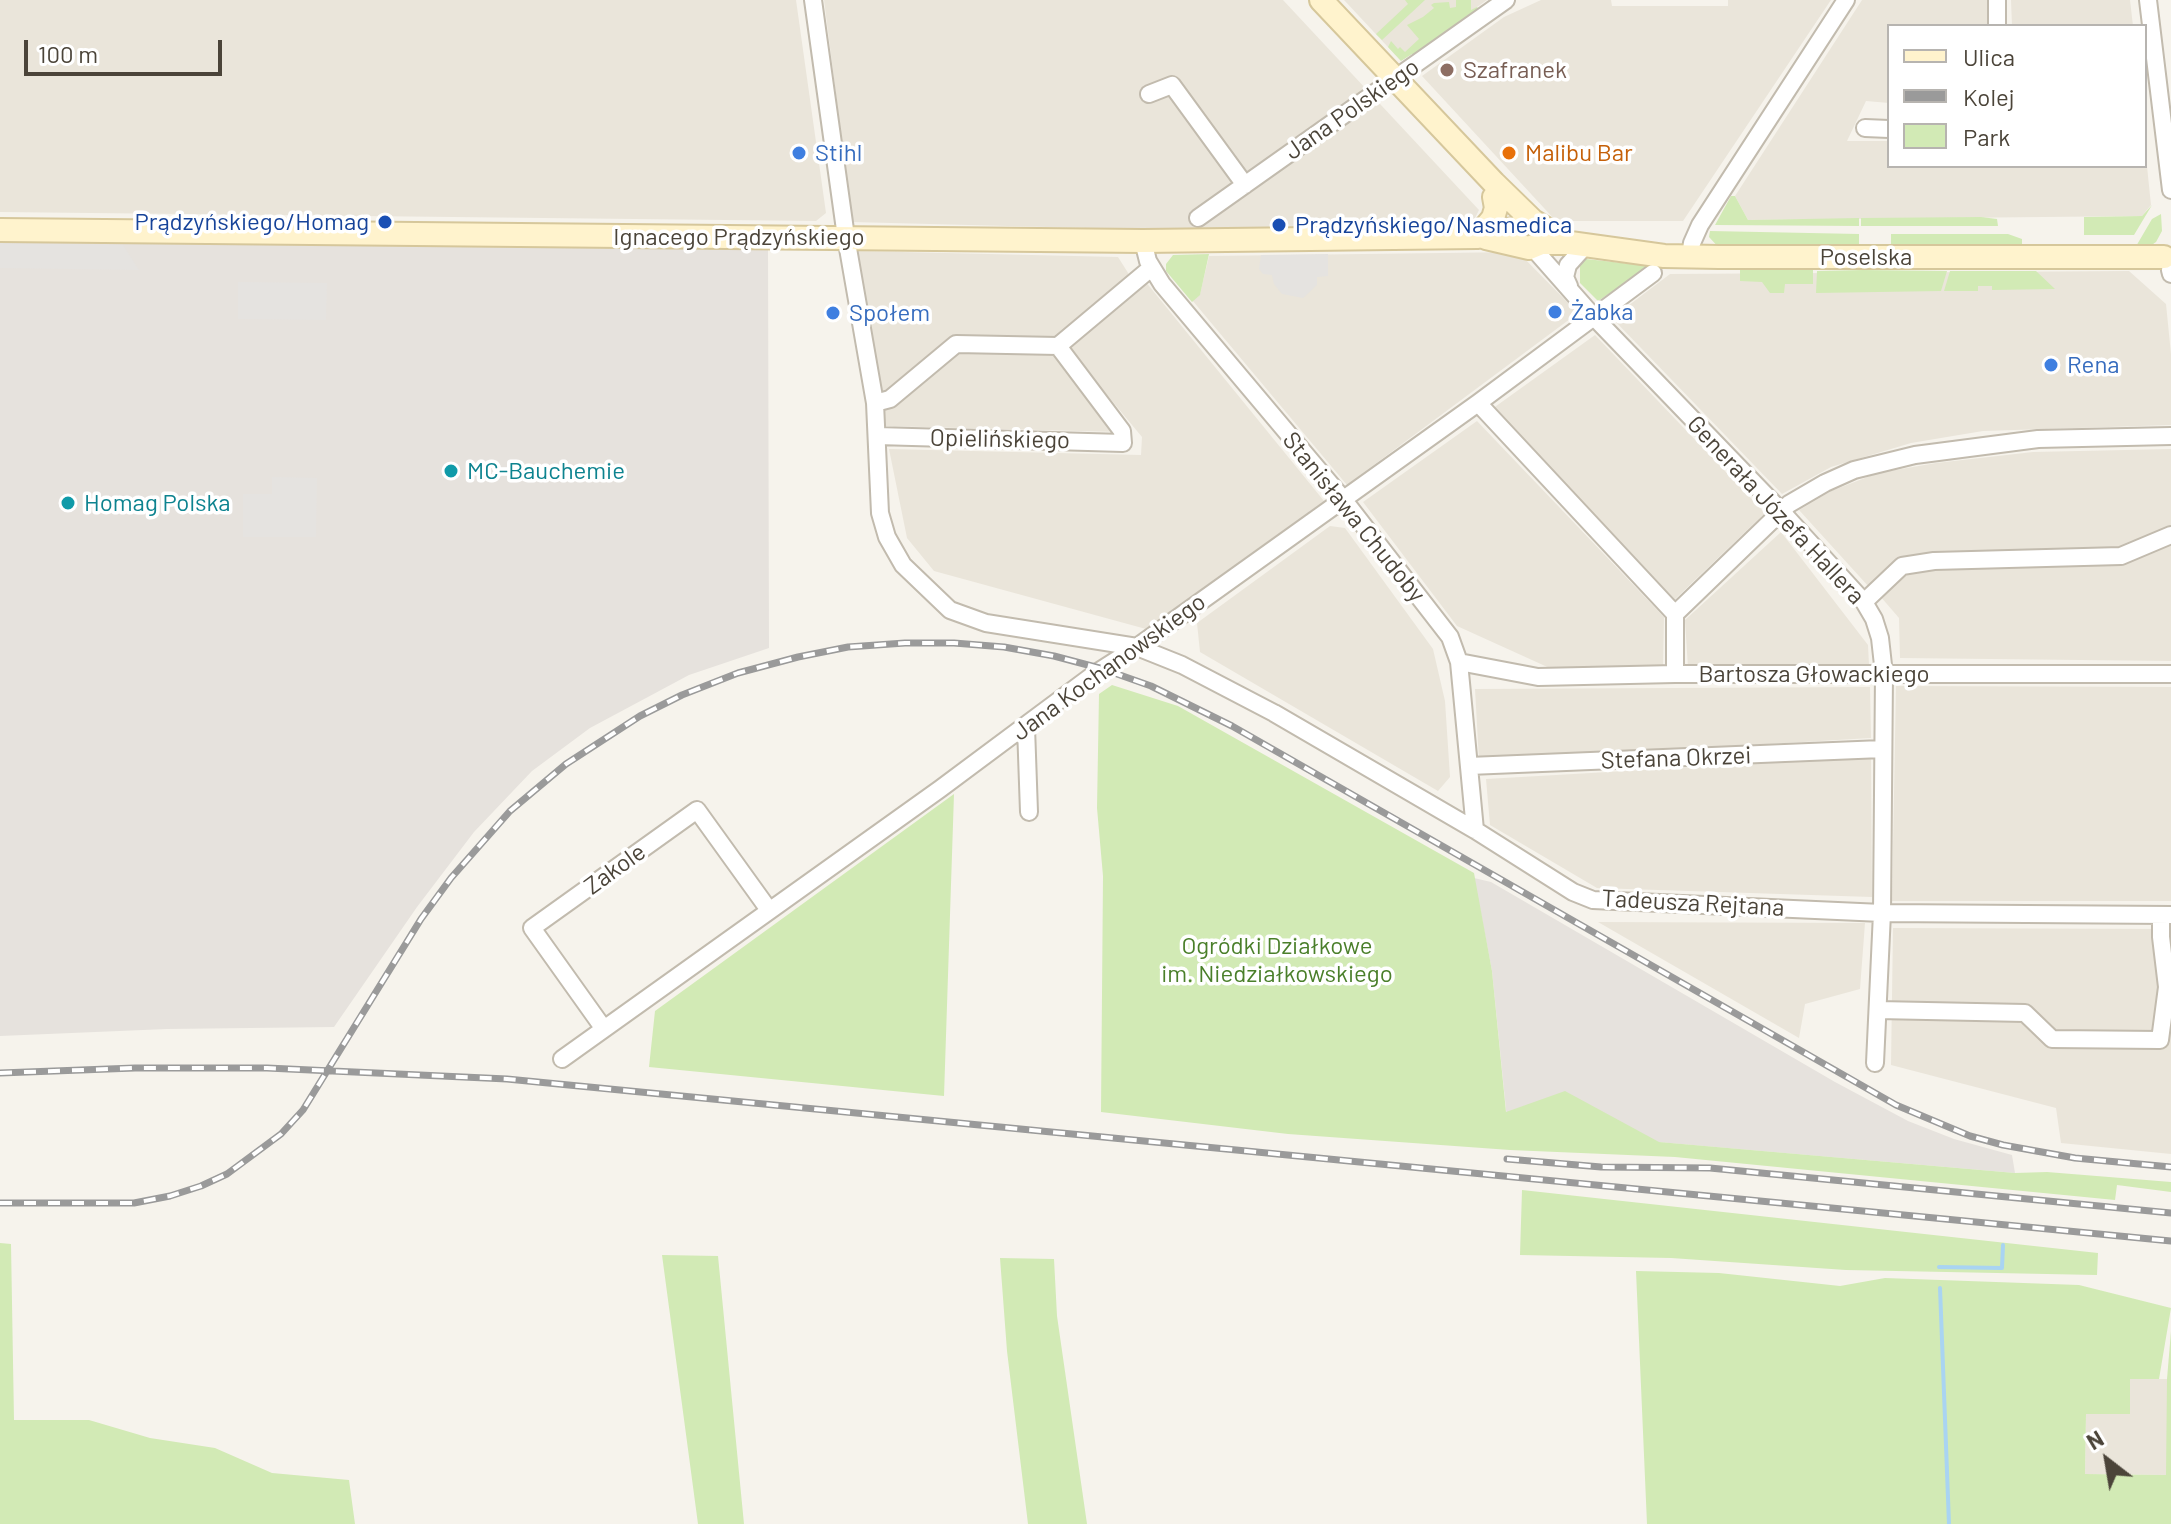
<!DOCTYPE html>
<html>
<head>
<meta charset="utf-8">
<style>
  body { margin:0 }
  #map { position:relative; width:2171px; height:1524px; overflow:hidden; background:#f6f3ec; font-family:Barlow,sans-serif }
  canvas { display:block }
  .legend { position:absolute; left:1887px; top:24px; width:260px; height:144px; box-sizing:border-box; background:#fff; border:2px solid #b7b4b0; margin:0; padding:10px 14px; list-style:none; font-size:24px; color:#4b4439 }
  .legend li { display:flex; align-items:center; gap:16px; height:40px }
  .legend b { width:40px; border:2px solid #b7b4b0 }
  .north { position:absolute; left:2067px; top:1420px; width:80px; height:80px; -webkit-text-stroke:6px #fff; paint-order:stroke; rotate:329deg; font-size:22px; font-weight:700; line-height:32px; text-align:center; color:#4b4439 }
  .north::after { content:''; display:block; margin:auto; width:28px; height:36px; background:#4b4439; clip-path:polygon(50% 0,100% 100%,50% 72%,0 100%) }
  .scale { position:absolute; left:24px; top:40px; width:198px; height:36px; box-sizing:border-box; border:4px solid #4b4439; border-top:0; padding-left:10px; font-size:24px; line-height:28px; white-space:nowrap; color:#4b4439; -webkit-text-stroke:6px #fff; paint-order:stroke }
</style>
</head>
<body>
<div id="map">
<canvas width="2171" height="1524"></canvas>
<ul class="legend">
<li><b style="height:10px;background:#fff3cd"></b>Ulica</li>
<li><b style="height:10px;background:#9a9a9a"></b>Kolej</li>
<li><b style="height:22px;background:#d2eab5"></b>Park</li>
</ul>
<div class="north">N</div>
<div class="scale">100 m</div>
</div>
<script>
const ctx = document.querySelector('canvas').getContext('2d');
ctx.lineJoin = 'round';
function paint(path, color) { ctx.fillStyle = color; ctx.fill(path, 'evenodd'); }
const toPath = rows => new Path2D(rows.map(r => 'M' + r).join(''));
function strokePath(path, color, width, dash) { ctx.strokeStyle = color; ctx.lineWidth = width; ctx.lineCap = dash ? 'butt' : 'round'; ctx.setLineDash(dash || []); ctx.stroke(path); }
function write(font, color, halo, rows, align = 'center') {
  ctx.font = font + ' Barlow,sans-serif'; ctx.lineWidth = 7; ctx.setLineDash([]); ctx.textBaseline = 'middle'; ctx.strokeStyle = halo; ctx.fillStyle = color; for (const [text, x, y, turn = 0] of rows) {
    ctx.save(); ctx.translate(x, y); ctx.rotate((+turn || 0) * Math.PI / 180); ctx.textAlign = isNaN(turn) ? turn : align; if (halo) ctx.strokeText(text, 0, 0); ctx.fillText(text, 0, 0); ctx.restore();
  }
}
const residential = toPath([
  [0,0,796,0,826,213,816,221,0,212],
  [824,0,1283,0,1479,210,1473,222,1164,230,852,222],
  [1344,0,1487,0,1401,61],
  [1541,0,1611,0,1612,6,1728,6,1728,0,1831,0,1683,221,1556,221,1422,76,1504,17],
  [1862,0,1992,0,1992,26,1889,26,1889,103,1866,101,1847,141,1889,141,1889,166,2145,166,2145,147,2151,205,2142,216,1748,220,1735,196],
  [2011,0,2130,0,2133,26,2012,26],
  [858,251,1118,257,1130,276,1049,347,1119,432,883,426,883,398],
  [1518,252,1578,313,1347,485,1192,300,1200,294,1209,256],
  [2129,271,2166,304,2171,354,2171,425,1983,431,1911,443,1831,467,1782,494,1612,318,1670,274],
  [1145,281,1324,501,1146,629,934,571,907,538,889,449,1141,455,1142,437,1068,348],
  [1595,335,1765,513,1672,602,1492,409],
  [1477,421,1664,617,1663,667,1554,670,1457,626,1363,502],
  [2171,449,2171,528,2122,549,1899,558,1869,587,1799,510,1831,491,1878,473,1936,463,2033,452],
  [1330,526,1345,528,1433,649,1445,701,1450,777,1438,791,1200,652,1197,623],
  [1781,532,1868,645,1869,665,1688,668,1685,620],
  [2171,544,2171,661,1900,658,1899,618,1880,596,1906,569],
  [1896,686,2171,687,2171,901,1892,901],
  [1870,687,1871,738,1479,761,1475,689],
  [1871,757,1872,897,1597,888,1490,825,1486,779],
  [1598,922,1865,923,1860,989,1805,1004,1799,1038],
  [1893,928,2171,929,2171,1154,2061,1143,2056,1108,1891,1065],
  [2130,1379,2167,1379,2167,1475,2085,1474,2086,1414,2129,1414]
]);
const industrial = toPath([
  [0,241,768,248,769,648,689,675,590,728,532,771,474,832,417,907,334,1027,167,1029,0,1036],
  [1474,878,1491,882,1835,1082,1908,1121,1954,1139,2012,1155,2015,1173,1508,1129,1492,971]
]);
const green = toPath([
  [1405,0,1425,0,1382,40,1376,34,1408,4],
  [1456,0,1471,0,1471,10,1477,7,1480,10,1414,57,1412,54,1401,61,1388,47,1391,41,1398,49,1400,47,1405,52,1419,39,1407,25,1423,17,1434,8,1431,5,1434,3,1449,2,1450,8,1456,7],
  [1731,196,1735,196,1748,220,1859,218,1859,226,1715,225],
  [2152,205,2134,235,2084,235,2084,217,2142,216],
  [2161,214,2162,231,2156,242,2146,249,2135,248,2152,219],
  [1981,217,1997,219,1998,226,1861,226,1861,218],
  [1710,231,1859,234,1859,250,1721,250,1709,237],
  [1891,234,2008,234,2022,239,2022,250,1891,250],
  [1209,254,1200,295,1192,302,1166,271,1166,264,1173,255],
  [1586,259,1650,266,1598,301,1580,283,1580,263],
  [1740,270,1813,270,1813,284,1785,284,1784,293,1770,293,1762,282,1740,281],
  [1817,271,1863,270,1947,271,1941,291,1816,293],
  [1950,271,2036,271,2055,289,1992,290,1992,286,1978,286,1978,291,1944,291],
  [1112,685,1178,706,1474,873,1492,971,1506,1112,1565,1091,1659,1142,2015,1173,2047,1172,2171,1182,2171,1192,2117,1185,2115,1200,1675,1157,1510,1150,1288,1134,1101,1112,1103,876,1097,808,1099,694],
  [954,794,944,1096,649,1067,655,1011],
  [1522,1190,2098,1253,2097,1275,1846,1270,1671,1258,1520,1255],
  [0,1243,11,1244,14,1420,89,1420,150,1438,215,1448,272,1473,349,1480,355,1524,0,1524],
  [662,1255,718,1256,744,1524,698,1524],
  [1000,1258,1054,1259,1057,1316,1087,1524,1028,1524,1007,1351],
  [1636,1271,1719,1273,1840,1286,1885,1278,2079,1285,2171,1308,2159,1379,2130,1379,2130,1414,2086,1414,2085,1474,2166,1475,2167,1379,2171,1331,2171,1524,1647,1524]
]);
const parking = toPath([
  [0,243,123,245,139,270,0,268],
  [1328,254,1328,276,1317,277,1317,285,1303,298,1282,294,1274,284,1272,275,1263,274,1259,269,1261,255],
  [238,282,327,283,326,320,238,319],
  [272,477,317,478,316,537,243,537,243,494,272,494]
]);
const stream = toPath([
  [1939,1267,2002,1268,2003,1245],
  [1940,1288,1949,1524]
]);
const street = toPath([
  [813,0,846,237,875,403,880,513,887,537,903,565,950,610,986,623,1137,647,1182,665,1274,713,1475,830,1573,892,1593,900,1882,913,2171,915],
  [1997,0,1997,26],
  [2148,0,2171,190],
  [1149,94,1172,85,1245,185],
  [1865,128,1889,129],
  [1198,218,1506,0],
  [1143,241,1148,261,1162,284,1343,499,1450,637,1459,662,1475,830],
  [1533,248,1593,316,1781,511,1864,602,1874,619,1880,638,1884,674,1882,913,1875,1063],
  [1690,256,1692,243,1700,225,1846,0],
  [2170,270,2171,274],
  [1569,286,1565,277,1568,265,1586,245],
  [1058,346,1151,268],
  [875,403,890,399,956,344,1058,346],
  [1478,403,1675,614],
  [877,436,1123,443,1122,431,1058,346],
  [1864,602,1902,566,1934,561,2121,556,2171,535],
  [1459,662,1538,677,1675,674,2171,674],
  [1675,674,1675,614,1789,504,1825,483,1854,470,1915,455,2038,439,2171,436],
  [1026,727,1029,812],
  [1469,766,1882,749],
  [1878,1010,2025,1013,2052,1039,2160,1040,2167,987,2161,937,2161,915],
  [604,1029,532,928,697,810,769,910],
  [562,1059,940,789,1093,675,1137,647,1478,403,1653,273]
]);
const secondary = toPath([
  [1321,0,1494,183,1533,221,1568,242],
  [0,230,1143,241,1477,237,1517,228],
  [1477,237,1493,218,1496,208,1494,197],
  [1486,238,1529,248,1541,243,1543,232],
  [1541,243,1570,243,1664,256,1719,257,2164,257]
]);
const rail = toPath([
  [0,1073,135,1068,267,1068,507,1079,2171,1241],
  [1507,1159,1601,1167,1710,1168,2171,1213],
  [0,1203,134,1203,170,1196,201,1186,227,1174,281,1134,303,1110,421,919,451,878,510,811,566,764,640,716,682,695,738,673,798,657,848,647,905,643,954,643,1004,647,1054,656,1103,669,1151,686,1232,726,1896,1105,1970,1136,2003,1145,2075,1158,2171,1167]
]);
const markers = [
  [1447,70,8,"#8d6e63"],
  [799,153,8,"#3f7fe0"],
  [1509,153,8,"#e8710a"],
  [385,222,8,"#1a4fb4"],
  [1279,225,8,"#1a4fb4"],
  [1555,312,8,"#3f7fe0"],
  [833,313,8,"#3f7fe0"],
  [2051,365,8,"#3f7fe0"],
  [451,471,8,"#0f9aa8"],
  [68,503,8,"#0f9aa8"]
];
const educationNames = [
  ["Szafranek",1463,70]
];
const streetNames = [
  ["Jana Polskiego",1352,109,-35],
  ["Ignacego Prądzyńskiego",739,237],
  ["Poselska",1866,257],
  ["Opielińskiego",1000,439,1],
  ["Generała Józefa Hallera",1776,510,47],
  ["Stanisława Chudoby",1354,517,51],
  ["Jana Kochanowskiego",1109,667,-36],
  ["Bartosza Głowackiego",1814,674],
  ["Stefana Okrzei",1676,758,-2],
  ["Zakole",615,869,-36],
  ["Tadeusza Rejtana",1693,903,3]
];
const shopNames = [
  ["Stihl",815,153],
  ["Żabka",1571,312],
  ["Społem",849,313],
  ["Rena",2067,365]
];
const foodNames = [
  ["Malibu Bar",1525,153]
];
const transitNames = [
  ["Prądzyńskiego/Homag",369,222],
  ["Prądzyńskiego/Nasmedica",1295,225,"left"]
];
const cultureNames = [
  ["MC-Bauchemie",467,471],
  ["Homag Polska",84,503]
];
const parkNames = [
  ["Ogródki Działkowe",1277,946],
  ["im. Niedziałkowskiego",1277,974]
];
paint(residential, '#eae5da');
paint(industrial, '#e6e2dd');
paint(green, '#d2eab5');
paint(parking, '#e5e3e0');
strokePath(stream, '#a9d4f2', 4);
strokePath(street, '#c2bbae', 20);
strokePath(secondary, '#d6c79b', 26);
strokePath(street, '#fff', 16);
strokePath(secondary, '#fff3cd', 22);
strokePath(rail, '#9a9a9a', 7);
strokePath(rail, '#fff', 4, [12]);
for (const [x, y, r, color] of markers) { const dot = new Path2D(); dot.arc(x, y, r, 0, 2 * Math.PI); ctx.fillStyle = color; ctx.fill(dot); strokePath(dot, '#fff', 3); }
write('24px', '#785e54', '#fff', educationNames, 'left');
write('24px', '#4b4439', '#fff', streetNames);
write('24px', '#366cbe', '#fff', shopNames, 'left');
write('24px', '#c56008', '#fff', foodNames, 'left');
write('24px', '#164399', '#fff', transitNames, 'right');
write('24px', '#0d838f', '#fff', cultureNames, 'left');
write('24px', '#4a7f2a', '#fff', parkNames);
</script>
</body>
</html>
